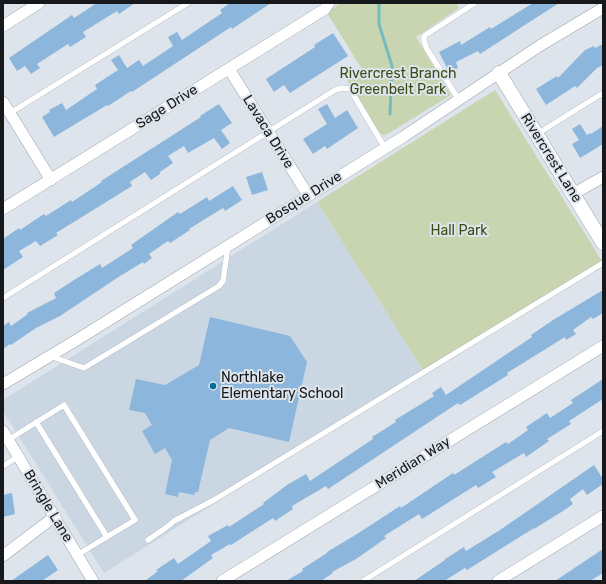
<!DOCTYPE html>
<html>
<head>
<meta charset="utf-8">
<style>
  body { margin:0 }
  #map { position:relative; width:606px; height:584px; overflow:hidden; background:#dde4eb; font-family:Rubik,sans-serif }
  canvas { display:block }
  .frame { position:absolute; inset:0; border:4px solid #16181b; pointer-events:none }
</style>
</head>
<body>
<div id="map">
<canvas width="606" height="584"></canvas>
<div class="frame"></div>
</div>
<script>
const ctx = document.querySelector('canvas').getContext('2d');
ctx.lineJoin = 'round';
function paint(path, color) { ctx.fillStyle = color; ctx.fill(path, 'evenodd'); }
const toPath = rows => new Path2D(rows.map(r => 'M' + r).join(''));
function strokePath(path, color, width, dash) { ctx.strokeStyle = color; ctx.lineWidth = width; ctx.lineCap = dash ? 'butt' : 'round'; ctx.setLineDash(dash || []); ctx.stroke(path); }
function write(font, color, halo, rows, align = 'center') {
  ctx.font = font + ' Rubik,sans-serif'; ctx.lineWidth = 4; ctx.setLineDash([]); ctx.textBaseline = 'middle'; ctx.strokeStyle = halo; ctx.fillStyle = color; for (const [text, x, y, turn = 0] of rows) {
    ctx.save(); ctx.translate(x, y); ctx.rotate((+turn || 0) * Math.PI / 180); ctx.textAlign = isNaN(turn) ? turn : align; if (halo) ctx.strokeText(text, 0, 0); ctx.fillText(text, 0, 0); ctx.restore();
  }
}
const built = toPath([
  [317,202,424,372,104,573,3,411,3,400]
]);
const green = toPath([
  [340,3,456,3,459,8,416,37,451,95,386,135,382,135,375,127,346,79,362,69,327,13],
  [495,90,602,261,424,372,317,202]
]);
const stream = toPath([
  [379,3,379,24,392,66,390,114]
]);
const building = toPath([
  [97,3,135,3,119,14,117,11,83,32,86,37,70,47,68,44,37,64,40,68,31,74,25,66,17,71,9,58,72,15,74,18],
  [230,3,271,3,232,29,231,27,132,92,131,91,108,106,107,105,54,137,42,117,50,112,49,110,62,103,66,110,97,89,95,85,118,70,111,60,119,55,127,68,139,60,143,66,173,46,168,37,177,32,182,40,222,13,220,10],
  [533,3,559,3,480,54,478,51,456,62,458,68,449,72,439,52,460,41,461,45,490,27,491,29],
  [333,33,348,56,290,93,284,85,274,92,266,79,315,47,314,45],
  [603,44,603,65,597,68,577,88,575,86,546,105,536,89,557,76,558,78,585,50,594,46,595,48],
  [219,104,232,123,221,130,230,143,222,149,214,138,188,153,184,146,168,156,173,163,160,172,160,174,151,180,145,172,130,182,132,186,56,233,58,235,40,246,36,241,19,251,23,257,3,270,3,239,19,228,20,230,44,214,46,216,71,200,72,202,102,182,101,181,201,117,200,116],
  [327,104,335,118,347,110,358,128,327,149,325,146,313,154,303,139,327,124,318,109],
  [580,124,587,135,591,133,591,134,603,126,603,144,580,158,572,144,579,140,572,129],
  [262,172,268,190,252,195,246,177],
  [233,186,242,200,225,211,223,208,189,229,190,230,170,243,168,241,149,254,152,258,144,264,143,262,117,278,60,316,36,328,11,345,10,344,3,349,3,326,9,322,11,326,28,314,27,313,56,298,54,293,74,280,100,264,102,268,133,248,131,245,178,212,180,214,207,197,209,201],
  [603,290,603,313,593,319,591,317,573,330,576,334,566,340,565,337,507,373,508,375,460,405,458,403,328,489,326,486,292,506,293,509,275,521,273,518,231,545,230,544,211,555,213,558,181,581,145,581,158,571,156,570,174,558,178,564,211,541,208,536,228,525,229,527,264,504,263,503,287,485,306,474,310,481,373,439,372,437,396,422,395,420,434,396,432,393,441,387,446,395,532,337,531,335,553,320],
  [210,317,290,336,307,362,289,442,229,428,210,440,198,492,195,492,194,495,179,492,178,497,165,494,172,460,165,448,155,454,142,431,152,425,145,413,129,410,136,379,165,385,199,365],
  [603,379,603,399,569,421,571,424,547,439,549,441,526,457,524,453,492,472,496,477,478,488,476,485,422,519,419,514,384,536,386,538,356,559,332,572,333,573,321,581,286,581,303,571,302,569,327,553,327,552,357,534,400,506,401,508,453,473,454,475,506,442,508,444,528,430,526,427,547,413,550,418,573,403,571,400],
  [594,465,603,479,603,484,587,495,583,489,570,499,573,504,563,511,534,529,534,528,467,570,465,568,444,581,414,581,445,560,445,559,464,547,466,551,500,530],
  [12,493,15,514,3,517,3,495],
  [603,549,603,573,590,581,555,581],
  [48,555,58,570,42,581,11,581]
]);
const service = toPath([
  [459,100,427,49,424,41,424,36,475,3],
  [10,113,188,3],
  [537,134,603,93],
  [3,298,335,90,342,88,350,89,385,148],
  [50,356,84,368,219,286,223,281,228,246],
  [36,422,107,537],
  [8,440,64,405,135,520,77,555],
  [3,466,19,456],
  [148,540,167,527,174,521,214,500,603,263],
  [363,581,603,431]
]);
const minor = toPath([
  [3,26,39,3],
  [229,69,308,195],
  [3,102,51,180],
  [573,194,603,177],
  [3,209,325,9,329,3],
  [3,384,75,341,403,137,541,45,603,8],
  [3,431,93,581],
  [3,556,54,517],
  [222,581,603,346],
  [498,581,603,516]
]);
const tertiary = toPath([
  [499,73,603,243]
]);
const markers = [
  [213,386,4,"#056e9b"]
];
const parkNames = [
  ["Rivercrest Branch",398,74],
  ["Greenbelt Park",398,90],
  ["Hall Park",459,231]
];
const streetNames = [
  ["Sage Drive",167,107,-32],
  ["Lavaca Drive",268,132,58],
  ["Rivercrest Lane",551,158,58],
  ["Bosque Drive",304,198,-32],
  ["Meridian Way",413,463,-32],
  ["Bringle Lane",48,506,59]
];
const poiNames = [
  ["Northlake",221,378],
  ["Elementary School",221,394]
];
paint(built, '#cad7e3');
paint(green, '#c9d5b1');
strokePath(stream, '#77bcbd', 3);
paint(building, '#8db6dc');
strokePath(service, '#9ca3aa', 6);
strokePath(minor, '#9ca3aa', 12);
strokePath(tertiary, '#9ca3aa', 15);
strokePath(service, '#fff', 5.5);
strokePath(minor, '#fff', 11);
strokePath(tertiary, '#fff', 14);
for (const [x, y, r, color] of markers) { const dot = new Path2D(); dot.arc(x, y, r, 0, 2 * Math.PI); ctx.fillStyle = color; ctx.fill(dot); strokePath(dot, '#dde4eb', 1.5); }
write('14px', '#3d4a13', '#dde4eb', parkNames);
write('14px', '#16181b', '#dde4eb', streetNames);
write('14px', '#16181b', '#dde4eb', poiNames, 'left');
</script>
</body>
</html>
